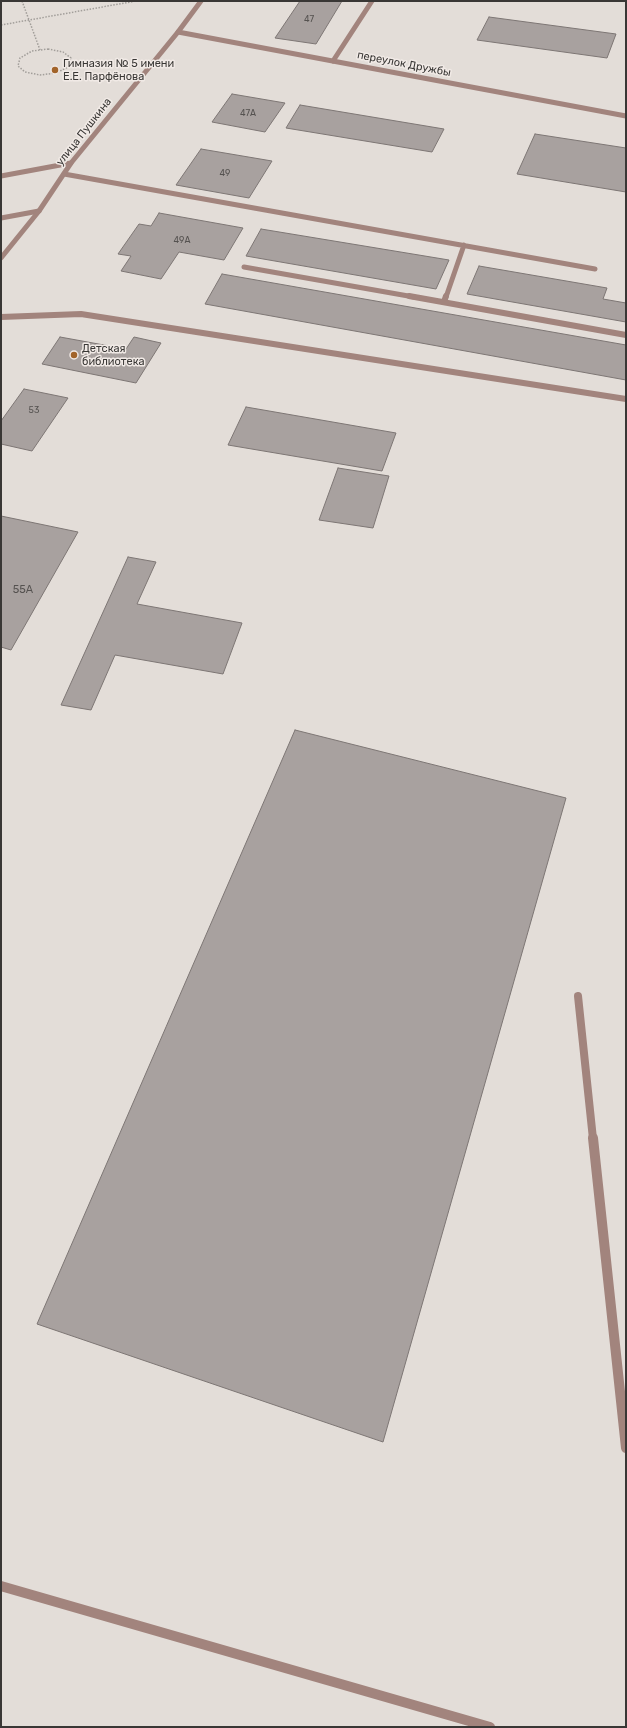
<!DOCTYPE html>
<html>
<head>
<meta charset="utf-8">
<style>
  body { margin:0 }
  #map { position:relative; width:627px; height:1728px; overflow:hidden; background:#e3ddd8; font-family:Rubik,sans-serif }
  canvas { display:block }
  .frame { position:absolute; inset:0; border:2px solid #393735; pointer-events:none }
</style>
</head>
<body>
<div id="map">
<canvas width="627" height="1728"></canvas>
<div class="frame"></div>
</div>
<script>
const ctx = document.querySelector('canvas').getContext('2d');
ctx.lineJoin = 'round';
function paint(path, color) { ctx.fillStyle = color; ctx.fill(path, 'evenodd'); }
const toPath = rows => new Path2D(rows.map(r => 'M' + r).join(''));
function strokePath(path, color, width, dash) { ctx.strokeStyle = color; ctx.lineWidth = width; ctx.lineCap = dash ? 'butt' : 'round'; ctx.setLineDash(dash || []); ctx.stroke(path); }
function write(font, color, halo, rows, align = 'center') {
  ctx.font = font + ' Rubik,sans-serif'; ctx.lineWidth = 3; ctx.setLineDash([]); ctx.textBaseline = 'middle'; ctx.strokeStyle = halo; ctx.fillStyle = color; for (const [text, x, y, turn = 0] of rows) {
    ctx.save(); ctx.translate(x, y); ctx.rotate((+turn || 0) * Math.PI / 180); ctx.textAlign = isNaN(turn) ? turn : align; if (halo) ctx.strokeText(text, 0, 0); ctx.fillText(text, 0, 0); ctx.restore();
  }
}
const building = toPath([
  [300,1,342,1,316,44,275,38,300,1],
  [489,17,616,34,607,58,477,40,489,17],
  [232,94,285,103,265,132,212,122,232,94],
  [300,105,444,129,432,152,286,128,300,105],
  [535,134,626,148,626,192,517,174,535,134],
  [201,149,272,161,249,198,176,185,201,149],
  [159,213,243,228,224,260,179,252,161,279,121,271,131,256,118,254,139,224,151,226,159,213],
  [261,229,449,260,436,289,246,256,261,229],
  [479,266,607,288,603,299,626,303,626,322,467,294,479,266],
  [222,274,626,345,626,380,205,304,222,274],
  [60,337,126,349,134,337,161,343,136,383,42,364,60,337],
  [24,389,68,398,32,451,1,444,1,421,24,389],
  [246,407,396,433,382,471,228,445,246,407],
  [338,468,389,476,373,528,319,520,338,468],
  [1,516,78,532,11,650,1,647,1,516],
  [128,557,156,562,137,604,242,623,223,674,115,655,91,710,61,705,128,557],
  [295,730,566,798,383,1442,37,1324,295,730]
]);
const path = toPath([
  [22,1,40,50],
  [1,25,136,1],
  [48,49,63,52,71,58,68,67,56,73,40,75,25,72,18,66,20,58,32,51,48,49]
]);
const serviceFar3 = toPath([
  [333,61,372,1],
  [64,174,595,269],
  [1,218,39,211],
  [244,267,414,297],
  [446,297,464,245]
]);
const serviceFar2 = toPath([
  [409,296,626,335],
  [444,302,446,296],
  [1,317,81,314,626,399]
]);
const serviceFar1 = toPath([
  [578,996,593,1139]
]);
const service = toPath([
  [593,1138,626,1448],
  [1,1586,490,1727]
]);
const minor = toPath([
  [178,32,626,116],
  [1,176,71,163]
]);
const tertiary = toPath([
  [1,258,39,211,71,163,178,32,201,1]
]);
const markers = [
  [55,70,4,"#a2642a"],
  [74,355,4,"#a2642a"]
];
const farNumbernames = [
  ["47",309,19],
  ["47А",248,113],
  ["49",225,173],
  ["49А",182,240],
  ["53",34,410]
];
const farPoinames = [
  ["Гимназия № 5 имени",63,64],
  ["Е.Е. Парфёнова",63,77],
  ["Детская",82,349],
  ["библиотека",82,362]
];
const farStreetnames = [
  ["переулок Дружбы",404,64,11],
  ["улица Пушкина",84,132,-52]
];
const numberNames = [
  ["55А",23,590]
];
paint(building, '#a8a19f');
strokePath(building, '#7d7674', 1);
strokePath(path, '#a29e9a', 1.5, [1.5, 1.5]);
strokePath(serviceFar3, '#a2847d', 5);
strokePath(serviceFar2, '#a2847d', 6);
strokePath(serviceFar1, '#a2847d', 8);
strokePath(service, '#a2847d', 10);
strokePath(minor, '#a2847d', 5);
strokePath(tertiary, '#a2847d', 5);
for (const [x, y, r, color] of markers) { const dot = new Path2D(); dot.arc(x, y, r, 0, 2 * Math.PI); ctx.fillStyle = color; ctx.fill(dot); strokePath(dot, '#f1eae6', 1.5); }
write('9px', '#555250', null, farNumbernames);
write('11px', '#393735', '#f1eae6', farPoinames, 'left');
write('11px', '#393735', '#f1eae6', farStreetnames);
write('11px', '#555250', null, numberNames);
</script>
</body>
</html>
